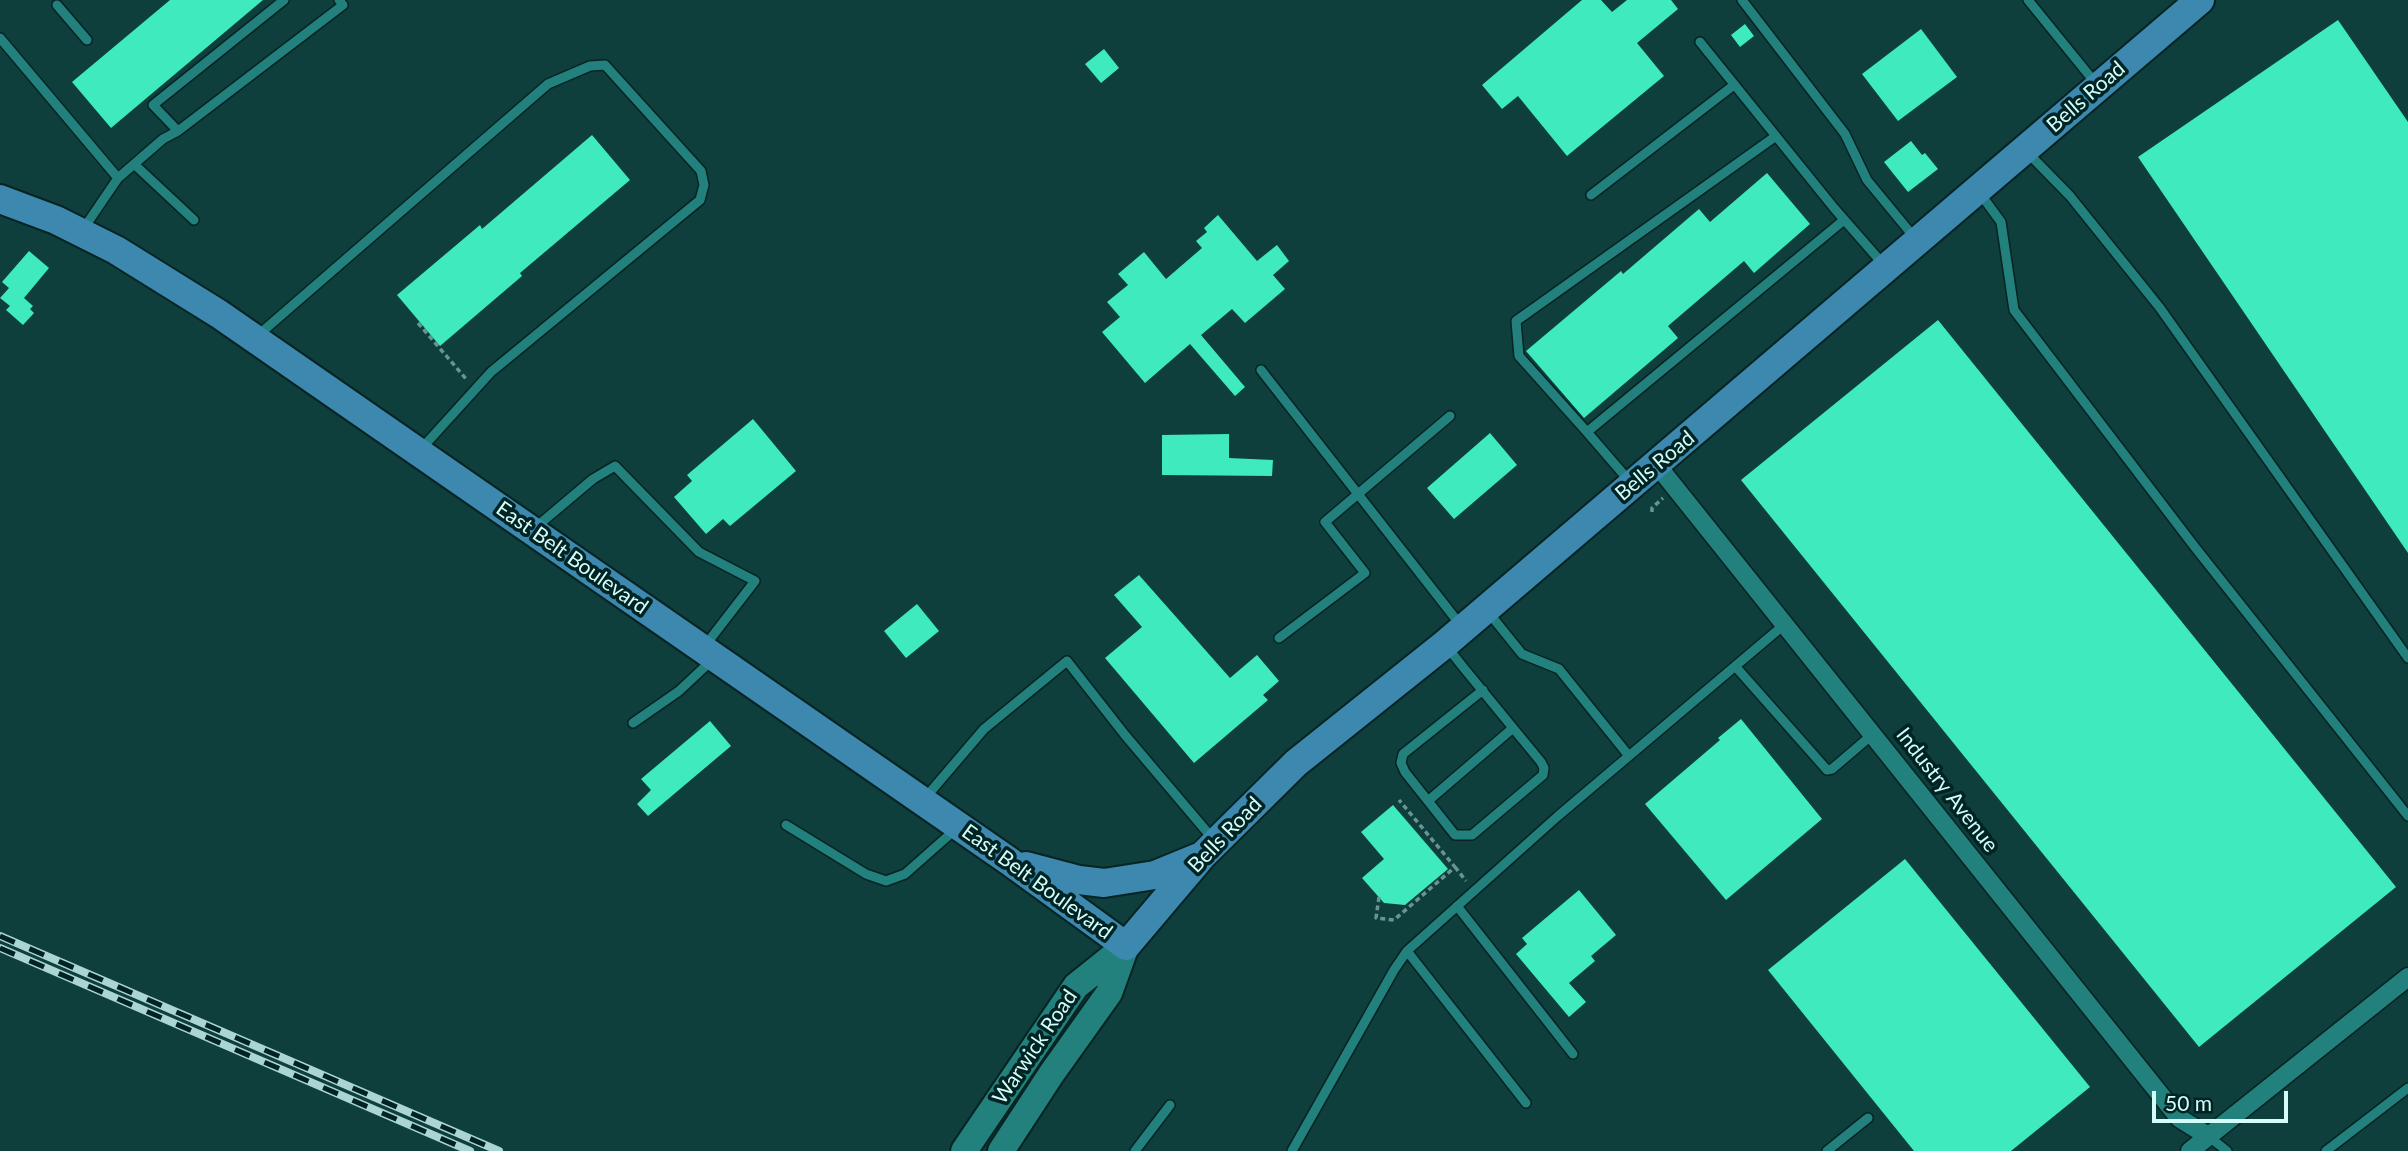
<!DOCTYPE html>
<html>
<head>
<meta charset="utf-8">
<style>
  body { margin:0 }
  #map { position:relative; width:2408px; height:1151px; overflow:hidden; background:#0e3f3d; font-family:Lato,sans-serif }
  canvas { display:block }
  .scale { position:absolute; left:2152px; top:1091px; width:136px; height:32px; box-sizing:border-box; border:4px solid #d4fdfa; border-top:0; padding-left:9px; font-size:21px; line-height:24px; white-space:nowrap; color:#d4fdfa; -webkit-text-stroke:5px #002423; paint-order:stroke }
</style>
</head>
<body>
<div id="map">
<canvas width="2408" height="1151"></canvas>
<div class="scale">50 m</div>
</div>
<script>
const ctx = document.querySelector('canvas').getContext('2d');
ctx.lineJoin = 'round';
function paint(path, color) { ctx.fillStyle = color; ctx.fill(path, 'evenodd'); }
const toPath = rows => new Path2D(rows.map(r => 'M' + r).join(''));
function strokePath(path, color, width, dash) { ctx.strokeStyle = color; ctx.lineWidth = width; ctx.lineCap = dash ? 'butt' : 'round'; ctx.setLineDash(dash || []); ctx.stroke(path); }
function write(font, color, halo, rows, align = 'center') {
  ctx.font = font + ' Lato,sans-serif'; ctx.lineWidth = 7; ctx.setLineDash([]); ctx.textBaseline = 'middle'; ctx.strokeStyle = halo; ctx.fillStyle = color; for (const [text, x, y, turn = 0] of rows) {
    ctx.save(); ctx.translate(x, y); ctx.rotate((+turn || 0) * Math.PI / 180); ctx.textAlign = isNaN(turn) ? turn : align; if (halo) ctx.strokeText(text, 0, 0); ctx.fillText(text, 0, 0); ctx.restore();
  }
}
const building = toPath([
  [170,0,263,0,111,128,72,82],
  [1582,0,1601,0,1612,12,1627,0,1671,0,1678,9,1637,43,1664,76,1567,156,1518,96,1502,109,1482,85],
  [2338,20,2408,122,2408,553,2138,157],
  [1745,24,1754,36,1740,47,1731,35],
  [1921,29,1957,77,1898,121,1862,74],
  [1104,49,1119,68,1101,83,1085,64],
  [592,135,630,180,520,273,522,276,440,346,397,295,480,225,482,229],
  [1911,141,1922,155,1925,153,1938,169,1908,192,1884,162],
  [1767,173,1810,224,1754,273,1744,261,1668,326,1678,338,1584,418,1526,351,1621,271,1623,274,1699,209,1710,222],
  [1218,215,1257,261,1277,245,1289,261,1273,275,1285,289,1245,323,1232,309,1201,335,1245,387,1235,396,1190,344,1145,383,1102,332,1120,317,1107,302,1128,285,1118,274,1144,252,1166,279,1202,248,1196,241,1207,232,1204,228],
  [29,251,49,268,24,298,33,306,30,309,34,313,23,325,6,310,10,306,0,298,9,288,2,282],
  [1938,320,2396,887,2199,1047,1741,480],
  [753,419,796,471,730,526,723,519,706,534,674,497,692,481,687,475],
  [1490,433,1517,465,1454,519,1427,488],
  [1229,434,1229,458,1273,460,1272,476,1162,475,1162,435],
  [1139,575,1230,678,1257,655,1279,681,1263,695,1268,700,1194,763,1105,658,1142,627,1114,595],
  [917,604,939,631,906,658,884,631],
  [1741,719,1822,819,1726,900,1645,804,1720,740,1718,738],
  [710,721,731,746,648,816,637,804,651,790,641,779],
  [1393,805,1448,869,1405,905,1384,903,1362,878,1384,859,1361,832],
  [1905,859,2090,1087,2011,1151,1914,1151,1768,970],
  [1579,890,1616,935,1591,956,1595,961,1569,983,1586,1002,1569,1017,1516,954,1527,944,1522,938]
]);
const path = toPath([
  [418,323,467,380],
  [1652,512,1652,508,1663,498],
  [1455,867,1466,881],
  [1379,897,1376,918,1394,920,1455,867,1399,800]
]);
const service = toPath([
  [1742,0,1845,134,1867,180,1914,237],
  [2028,0,2097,85],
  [57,5,87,40],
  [0,38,118,178,84,228],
  [1700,42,1834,208,1883,264],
  [178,131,153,105,284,0],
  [2026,151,2070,196,2160,308,2408,658],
  [134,164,194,220],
  [118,178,163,139,178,131,343,5,339,0],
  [1979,192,2001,222,2014,310,2194,546,2408,816],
  [1591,195,1734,85],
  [256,337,548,84,590,66,605,65,701,171,704,185,700,200,491,372,422,448],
  [1261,370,1462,627],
  [1587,432,1519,356,1516,321,1776,136],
  [1631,483,1587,432,1844,220],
  [536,527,593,479,615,466,699,552,755,581,704,647],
  [1489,613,1522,654,1559,669,1629,756],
  [1279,638,1365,573,1325,522,1450,416],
  [1448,648,1463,667,1513,728,1541,762,1544,768,1543,775,1472,835,1455,835,1405,772,1401,763,1403,754,1483,690],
  [1735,666,1827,770,1832,769,1873,734],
  [633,723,679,691,711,661],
  [926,797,984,729,1067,661,1125,735,1213,839],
  [1428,801,1513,728],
  [786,825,866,874,886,881,905,874,957,828],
  [1457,906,1573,1054],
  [1407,951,1526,1103],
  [2208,1136,2227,1151],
  [1135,1151,1170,1105],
  [1292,1151,1394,970,1407,951,1558,816,1785,624],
  [1827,1151,1868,1118],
  [2326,1151,2408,1088]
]);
const minor = toPath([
  [1657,465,2179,1118,2208,1136],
  [2190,1151,2408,977]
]);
const secondary = toPath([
  [964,1151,1076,986,1126,946],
  [1001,1151,1052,1073,1109,993,1126,946]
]);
const primary = toPath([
  [0,199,56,220,116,250,219,314,1009,861,1126,946,1203,855,1296,763,1445,644,2200,0],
  [1026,866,1079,880,1104,883,1155,875,1199,857]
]);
const rail = toPath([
  [0,936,499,1151],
  [0,948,470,1151]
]);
const streetNames = [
  ["Bells Road",2086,97,-41],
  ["Bells Road",1655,466,-40],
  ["East Belt Boulevard",572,558,35],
  ["Industry Avenue",1947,790,52],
  ["Bells Road",1225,835,-46],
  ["East Belt Boulevard",1037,882,36],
  ["Warwick Road",1035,1047,-56]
];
paint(building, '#3eeabe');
strokePath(service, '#072322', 12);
strokePath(minor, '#072322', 21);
strokePath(secondary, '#072322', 30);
strokePath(primary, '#072322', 32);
strokePath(path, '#689593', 3.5, [5, 3.5]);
strokePath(service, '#22817d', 9);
strokePath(minor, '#22817d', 18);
strokePath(secondary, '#22817d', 26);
strokePath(primary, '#3c88af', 28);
strokePath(rail, '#aad5d2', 8);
strokePath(rail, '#002423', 5, [16]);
write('21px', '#d4fdfa', '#002423', streetNames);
</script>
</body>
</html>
